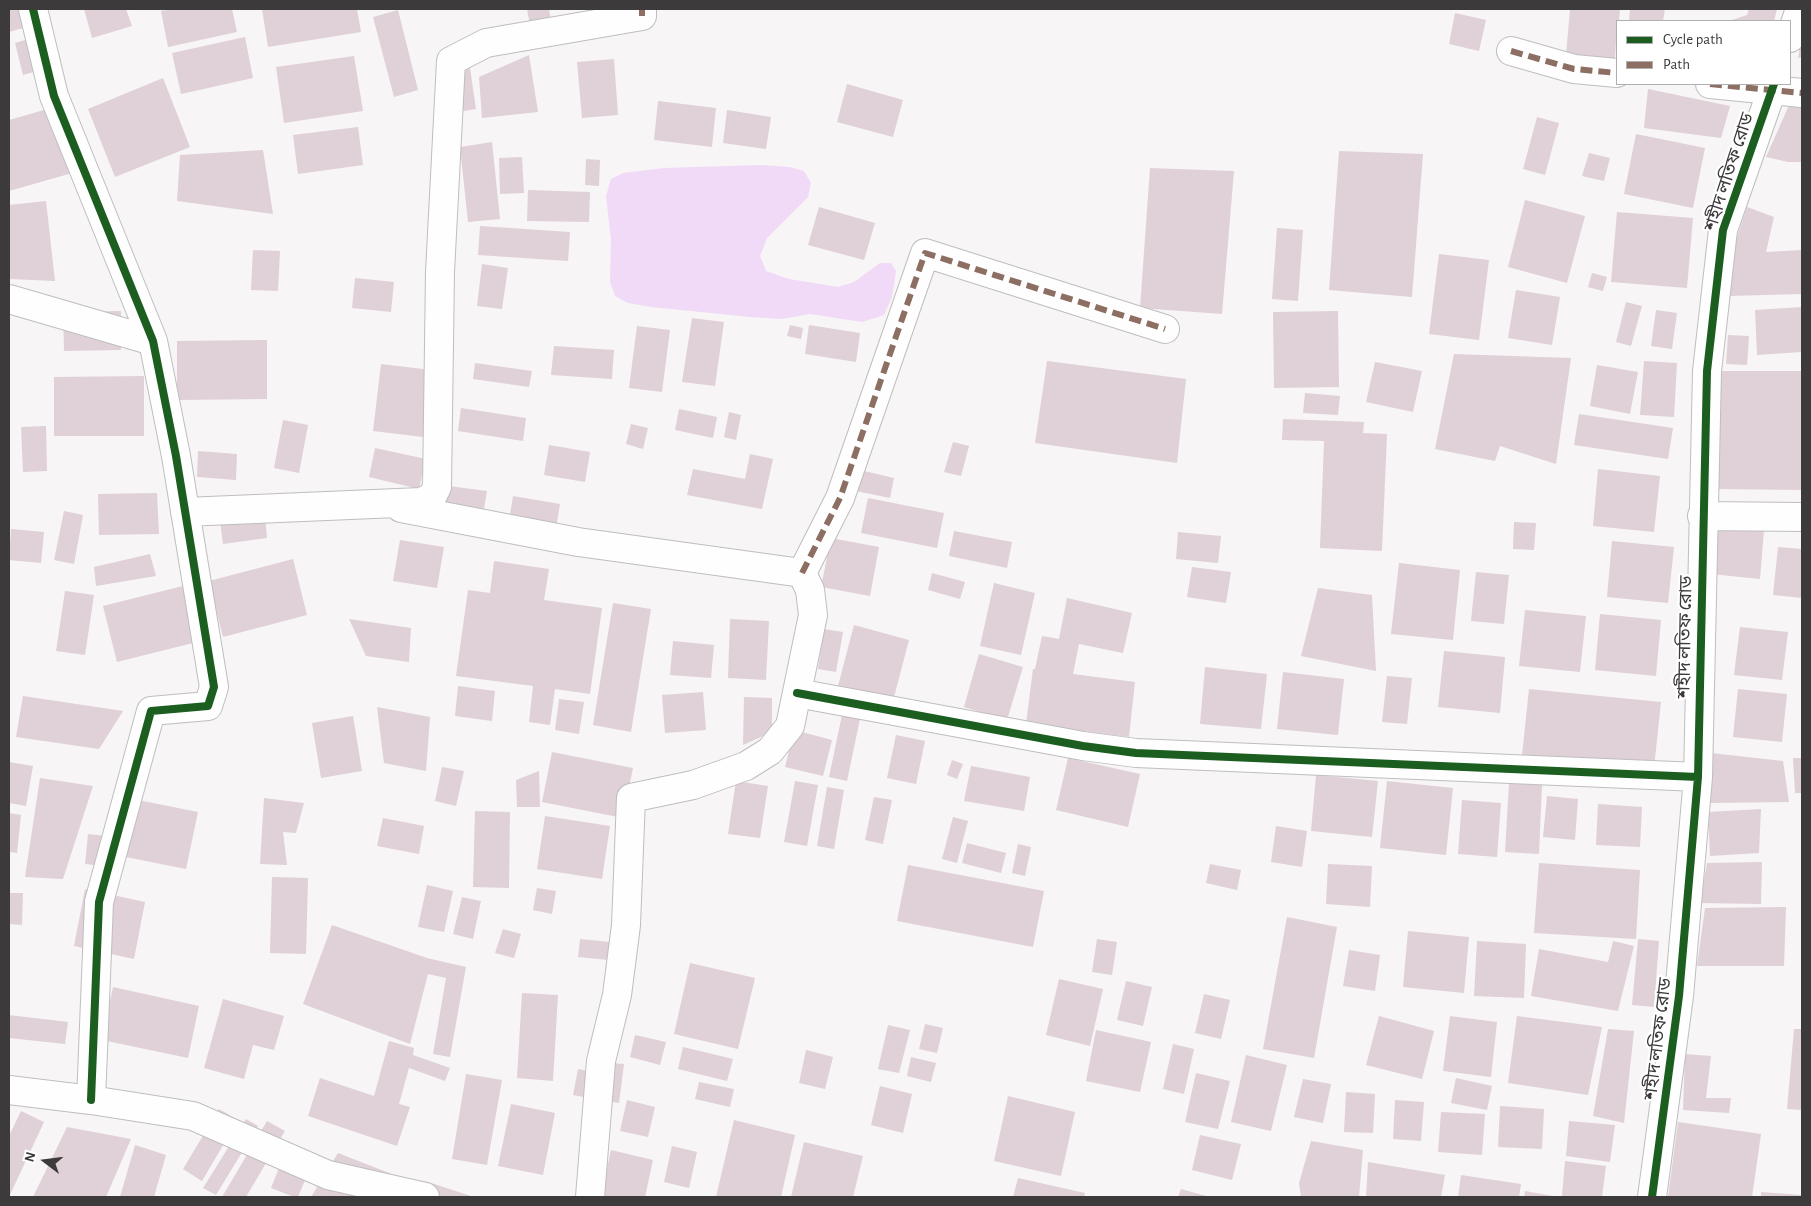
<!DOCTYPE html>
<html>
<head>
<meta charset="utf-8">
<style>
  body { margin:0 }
  #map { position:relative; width:1811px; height:1206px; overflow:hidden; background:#f7f5f5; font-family:"Alegreya Sans",sans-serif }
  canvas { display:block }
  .frame { position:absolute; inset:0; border:10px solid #3c3a3a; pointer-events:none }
  .legend { position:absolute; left:1616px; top:20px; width:175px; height:65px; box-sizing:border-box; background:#fff; border:1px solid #b1b0b0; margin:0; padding:6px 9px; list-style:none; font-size:15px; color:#3c3a3a }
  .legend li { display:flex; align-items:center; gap:10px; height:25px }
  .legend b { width:25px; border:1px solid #b1b0b0 }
  .north { position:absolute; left:20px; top:1136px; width:50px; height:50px; -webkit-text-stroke:4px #fff; paint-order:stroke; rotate:285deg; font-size:14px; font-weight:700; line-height:20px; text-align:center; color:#3c3a3a }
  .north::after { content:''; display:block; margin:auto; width:18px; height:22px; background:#3c3a3a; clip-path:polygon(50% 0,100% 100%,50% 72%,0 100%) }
</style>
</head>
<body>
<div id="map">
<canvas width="1811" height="1206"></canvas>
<div class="frame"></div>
<ul class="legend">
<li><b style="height:6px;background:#1b5e20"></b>Cycle path</li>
<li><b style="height:6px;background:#8d6e63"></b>Path</li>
</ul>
<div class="north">N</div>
</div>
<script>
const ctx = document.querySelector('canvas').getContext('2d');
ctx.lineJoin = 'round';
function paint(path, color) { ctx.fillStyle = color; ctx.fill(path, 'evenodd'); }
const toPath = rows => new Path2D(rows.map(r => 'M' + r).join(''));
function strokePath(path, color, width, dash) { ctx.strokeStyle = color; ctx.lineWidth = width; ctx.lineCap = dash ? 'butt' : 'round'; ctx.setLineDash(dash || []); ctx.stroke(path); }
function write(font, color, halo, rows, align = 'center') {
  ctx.font = font + ' "Alegreya Sans","Noto Sans Bengali",sans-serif'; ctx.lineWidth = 4.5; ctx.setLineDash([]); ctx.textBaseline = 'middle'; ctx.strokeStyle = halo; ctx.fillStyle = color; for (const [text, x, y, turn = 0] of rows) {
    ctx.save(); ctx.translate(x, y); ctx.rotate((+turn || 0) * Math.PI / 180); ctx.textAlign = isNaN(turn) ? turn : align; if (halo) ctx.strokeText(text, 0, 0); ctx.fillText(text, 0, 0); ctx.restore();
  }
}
const water = toPath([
  [761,165,790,167,804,171,811,183,808,197,767,238,760,256,766,271,789,279,838,287,854,282,880,263,891,263,896,271,892,297,884,315,862,322,810,314,782,319,750,317,651,307,628,303,615,296,610,282,611,240,606,196,611,179,623,173,664,168]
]);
const building = toPath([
  [9,9,23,9,27,27,9,32],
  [84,9,126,9,132,26,92,38],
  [173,9,232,9,237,32,168,47,161,11],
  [262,9,357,9,361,32,268,47],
  [527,9,549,9,553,32,532,36],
  [1570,9,1620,9,1619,21,1617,21,1615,59,1566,55],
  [1630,9,1665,9,1663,21,1629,21],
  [1749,9,1777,9,1774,21,1729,21,1747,15],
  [398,10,418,90,394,97,373,17],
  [1455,13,1486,20,1479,51,1449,44],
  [49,33,58,65,23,75,15,43],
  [245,37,253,78,181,94,172,53],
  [1801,41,1802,57,1798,58],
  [529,55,538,112,482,118,479,77],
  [354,56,363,111,284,123,276,67],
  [614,59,618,115,582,118,577,62],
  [470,68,476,109,446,114,437,79],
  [163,78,190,147,115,177,88,109],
  [847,84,903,100,893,137,837,122],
  [1648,89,1730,106,1721,138,1644,128],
  [658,101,716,108,712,147,654,140],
  [72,102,90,168,9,191,9,120],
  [1802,102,1802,162,1788,162,1766,157,1790,103],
  [727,110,771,117,766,149,723,143],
  [1537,117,1559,123,1545,175,1523,169],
  [358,127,363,165,298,174,293,135],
  [1636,134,1705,148,1693,208,1624,194],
  [492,142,500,219,468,222,460,147],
  [263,150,273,214,177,201,180,155],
  [1339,151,1423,154,1412,297,1329,290],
  [1589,153,1610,158,1604,181,1582,176],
  [522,157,524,193,500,194,499,158],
  [586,159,600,160,599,186,585,185],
  [1150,168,1234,171,1222,314,1140,308],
  [528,190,590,192,589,222,527,221],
  [1525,200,1585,216,1567,283,1508,267],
  [46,201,55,281,9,279,9,205],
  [819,207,875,223,864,260,808,245],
  [1747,207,1774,217,1766,252,1802,250,1802,294,1729,296,1730,258],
  [1617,212,1693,218,1687,288,1611,282],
  [480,226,570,232,568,261,478,255],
  [1277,228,1303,230,1298,301,1272,299],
  [253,250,280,251,278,291,251,290],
  [1439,254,1489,260,1479,340,1429,334],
  [482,264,508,268,502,309,477,306],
  [1592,273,1607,277,1603,291,1588,287],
  [355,278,394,282,391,312,352,308],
  [1516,290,1560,297,1552,345,1508,338],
  [1626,302,1642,306,1631,346,1616,342],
  [1802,307,1802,352,1757,355,1755,310],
  [1656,310,1677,313,1672,349,1651,346],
  [121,311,121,350,64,351,63,312],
  [1338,311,1339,387,1274,388,1273,312],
  [692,318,724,322,715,386,682,382],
  [790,325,803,328,801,339,787,336],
  [809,325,860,333,856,362,805,354],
  [637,326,670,330,662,392,629,388],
  [1728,335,1749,336,1747,365,1726,364],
  [267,340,267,399,177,400,177,341],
  [554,346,614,350,612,379,551,375],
  [1454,354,1571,358,1556,464,1500,446,1495,461,1435,449],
  [1047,361,1186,379,1177,463,1035,443],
  [1644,361,1677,363,1674,417,1640,415],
  [1375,362,1422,371,1413,412,1366,402],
  [475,363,532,371,529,387,473,379],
  [381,364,431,370,423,437,373,431],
  [1597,365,1638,372,1630,414,1590,406],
  [1716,371,1802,371,1802,490,1715,489],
  [144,376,144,436,54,436,54,377],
  [1305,393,1340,396,1338,415,1303,413],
  [461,408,526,418,523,441,458,431],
  [679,409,717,417,713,438,675,430],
  [729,412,741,415,736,440,724,437],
  [1579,414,1673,428,1668,459,1574,445],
  [1283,419,1364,422,1363,433,1387,434,1382,551,1320,548,1324,441,1282,440],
  [283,420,308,425,299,473,274,468],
  [631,424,648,428,643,449,626,444],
  [46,426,47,471,23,472,21,427],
  [953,442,969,446,961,476,944,472],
  [549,445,590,452,585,482,544,475],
  [375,448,426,459,419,489,369,477],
  [198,451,237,454,236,480,197,477],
  [750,454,773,459,762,509,687,495,693,469,745,479],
  [1598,469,1660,476,1654,532,1593,526],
  [860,470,894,478,890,498,856,491],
  [441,485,487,491,481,526,435,519],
  [157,493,159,534,99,535,98,494],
  [513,496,560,504,554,540,507,533],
  [868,498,944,513,937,548,861,533],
  [64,511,83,515,74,564,54,560],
  [265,516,267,538,223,544,220,521],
  [1514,522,1536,523,1534,550,1513,549],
  [1716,525,1764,530,1760,579,1711,574],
  [11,529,44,532,41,563,9,560],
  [954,531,1012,542,1007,568,949,556],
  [1178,532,1221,536,1218,563,1176,559],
  [831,538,879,547,870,596,821,587],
  [400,540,444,547,437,588,393,581],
  [1612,541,1674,547,1668,603,1607,597],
  [1778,547,1802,549,1802,598,1773,595],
  [150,554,156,576,96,586,94,567],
  [293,559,307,615,223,637,209,581],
  [494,561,549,569,544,600,602,608,590,694,555,689,550,725,529,722,533,686,456,676,468,590,490,593],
  [1399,563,1460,570,1453,640,1391,634],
  [1192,567,1231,572,1226,603,1187,597],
  [1476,572,1509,575,1504,624,1471,621],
  [932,573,965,582,960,599,928,590],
  [994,583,1035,593,1021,655,980,646],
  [187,585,201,641,117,662,103,606],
  [1318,588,1372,595,1376,671,1301,656],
  [65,591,94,595,85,655,56,651],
  [1067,598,1132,613,1123,653,1079,644,1073,674,1135,682,1129,737,1026,724,1033,669,1035,669,1042,636,1059,639],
  [613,603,651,609,631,732,593,725],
  [1525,610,1586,616,1580,672,1519,666],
  [1600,614,1661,620,1656,676,1595,670],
  [349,619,411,628,409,662,366,656],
  [730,619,769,621,766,680,728,678],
  [854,625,909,640,893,701,838,686],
  [1740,627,1788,632,1782,680,1734,675],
  [824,629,843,632,836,672,818,669],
  [673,641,714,645,711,678,670,675],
  [1444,651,1505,657,1500,713,1438,707],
  [979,654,1023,667,1007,720,964,707],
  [1205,667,1267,674,1261,729,1200,724],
  [1283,672,1344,679,1338,735,1277,729],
  [1387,676,1412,678,1407,724,1382,722],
  [458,686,495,691,492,721,455,716],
  [1529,689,1661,702,1654,768,1522,755],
  [1738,689,1787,694,1782,742,1733,737],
  [703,692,706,730,665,733,662,695],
  [23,696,123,711,99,749,16,737],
  [744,697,772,698,772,732,743,745],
  [559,699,584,702,579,734,555,730],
  [377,707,430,717,426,771,384,763],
  [842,715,860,719,847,781,829,777],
  [353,716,362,771,321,778,312,723],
  [794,730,832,740,823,776,785,767],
  [896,735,925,741,916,784,887,778],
  [552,752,633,768,623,818,542,802],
  [1711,753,1783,761,1789,802,1709,803],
  [1068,758,1140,774,1128,827,1056,810],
  [1793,758,1802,758,1802,793,1795,793],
  [952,760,963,764,957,779,947,775],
  [9,762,33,766,26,806,9,803],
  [971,766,1030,777,1024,811,964,801],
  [442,767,464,771,456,806,435,801],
  [539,771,540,807,517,807,516,780],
  [1316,775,1378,781,1372,837,1311,831],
  [40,778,93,786,63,879,25,877],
  [736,781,768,786,760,838,728,834],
  [795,781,818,785,807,846,784,842],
  [1387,781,1453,788,1446,855,1380,848],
  [1509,783,1542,785,1539,854,1505,852],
  [827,787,844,790,834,849,817,846],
  [1547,796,1578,799,1575,840,1543,837],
  [874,797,892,800,883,844,865,840],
  [264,798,304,803,296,833,283,832,287,865,260,864],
  [138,800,198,812,186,869,126,857],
  [1462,800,1501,803,1497,857,1458,854],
  [1598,804,1642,807,1640,847,1596,845],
  [1761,809,1759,853,1710,856,1708,812],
  [475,811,510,812,509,888,473,887],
  [9,813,21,815,17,853,9,852],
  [545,816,610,826,602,879,537,869],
  [953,817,968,821,957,863,942,859],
  [383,818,424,826,419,854,377,846],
  [1276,826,1307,831,1302,867,1271,862],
  [88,834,106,836,104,866,85,864],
  [967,843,1006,853,1001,873,962,863],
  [1018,844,1031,847,1025,876,1012,873],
  [1762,862,1761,904,1700,903,1707,863],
  [1539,863,1640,870,1636,939,1534,933],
  [1210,864,1241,870,1237,890,1206,883],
  [1328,864,1372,866,1370,907,1326,904],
  [908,865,1044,891,1033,947,897,921],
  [272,877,308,878,306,954,270,953],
  [427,885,453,891,444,932,418,927],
  [537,888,556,891,552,914,533,910],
  [85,889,145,902,134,959,74,946],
  [9,893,23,893,22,925,9,924],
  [462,897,481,901,473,939,453,934],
  [1786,907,1784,966,1697,966,1705,908],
  [1287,917,1337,927,1314,1058,1263,1049],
  [332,925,427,958,466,967,450,1057,433,1054,446,978,428,974,410,1044,303,1004],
  [503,929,521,934,514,958,495,953],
  [1408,931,1469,937,1464,993,1403,987],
  [580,939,610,942,608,960,578,957],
  [1097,939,1117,942,1112,975,1092,972],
  [1638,939,1659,941,1654,1007,1632,1005],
  [1477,941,1526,944,1524,998,1474,996],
  [1613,941,1634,946,1618,1011,1531,996,1539,949,1608,962],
  [1349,950,1380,955,1375,991,1343,986],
  [690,963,755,978,738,1049,674,1034],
  [1059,979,1103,989,1090,1046,1046,1035],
  [1126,981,1152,987,1143,1026,1117,1020],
  [113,987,199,1006,188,1058,102,1040],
  [522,993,558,995,553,1081,517,1078],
  [1204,994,1230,1000,1221,1039,1195,1033],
  [223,999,284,1016,274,1050,253,1045,244,1079,204,1068],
  [9,1015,68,1022,65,1044,9,1038],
  [1379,1016,1434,1031,1422,1079,1366,1065],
  [1450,1016,1497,1022,1491,1077,1443,1071],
  [1517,1016,1602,1027,1588,1095,1508,1083],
  [925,1024,943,1028,937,1053,919,1049],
  [888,1025,910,1030,899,1073,878,1069],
  [1608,1029,1634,1031,1624,1123,1593,1116],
  [1794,1029,1802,1029,1802,1110,1787,1109],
  [1096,1030,1151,1042,1140,1092,1086,1081],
  [635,1035,666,1042,660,1065,630,1057],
  [389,1041,414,1048,413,1055,450,1068,445,1081,409,1068,399,1104,410,1107,397,1146,308,1116,320,1078,374,1096],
  [1173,1044,1194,1049,1184,1094,1163,1089],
  [683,1047,733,1059,727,1081,678,1069],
  [806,1050,833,1057,825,1089,799,1083],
  [1685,1054,1711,1056,1706,1098,1731,1098,1729,1113,1683,1110],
  [1246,1055,1287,1065,1271,1131,1231,1122],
  [911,1057,936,1063,931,1082,907,1076],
  [612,1063,624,1064,619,1103,606,1101],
  [578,1069,594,1072,589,1098,573,1095],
  [1196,1073,1230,1081,1218,1129,1185,1122],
  [466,1074,502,1080,487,1165,452,1159],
  [1456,1078,1492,1086,1487,1110,1451,1103],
  [1303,1079,1331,1084,1323,1123,1294,1117],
  [699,1082,734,1089,730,1107,695,1099],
  [880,1086,912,1094,903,1133,871,1125],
  [1346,1092,1375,1094,1373,1133,1344,1132],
  [1008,1096,1075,1112,1061,1176,994,1161],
  [627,1100,655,1107,648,1137,620,1131],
  [1395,1100,1424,1102,1421,1141,1393,1139],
  [511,1104,555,1113,543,1175,498,1166],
  [1500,1106,1544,1109,1542,1149,1498,1147],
  [219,1109,238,1120,202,1181,183,1169],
  [21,1111,44,1122,9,1197,9,1136],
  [1441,1112,1485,1114,1482,1155,1438,1152],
  [246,1119,258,1126,216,1195,203,1188],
  [734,1120,795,1135,781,1197,716,1197],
  [267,1121,285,1131,246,1197,222,1197],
  [1569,1121,1615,1125,1610,1162,1566,1156],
  [1678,1122,1761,1134,1752,1197,1668,1197],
  [67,1127,131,1139,106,1197,33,1197],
  [1200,1135,1241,1144,1232,1180,1192,1170],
  [1311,1141,1363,1150,1359,1197,1301,1197,1299,1183],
  [804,1142,863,1156,853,1197,791,1197],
  [135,1145,166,1155,154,1197,120,1197],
  [672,1146,697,1152,689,1188,664,1182],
  [611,1150,653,1160,645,1197,607,1197,601,1196],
  [338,1153,412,1182,402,1197,311,1197],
  [284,1155,311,1166,298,1197,294,1197,271,1188],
  [1565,1161,1606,1166,1602,1197,1562,1196],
  [1368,1162,1445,1175,1441,1197,1366,1197],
  [1461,1175,1521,1184,1519,1197,1458,1197],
  [1018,1178,1085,1193,1084,1197,1013,1197],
  [425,1181,474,1197,419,1197],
  [1181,1189,1210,1197,1178,1197],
  [1525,1191,1553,1196,1553,1197,1524,1197],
  [1761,1192,1802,1195,1802,1197,1761,1197]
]);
const minor = toPath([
  [33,9,54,96,153,341,176,456,214,687,208,706,151,711,99,902,91,1100],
  [1790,38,1800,9],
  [1511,51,1574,69,1617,73],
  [1710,84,1802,93],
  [9,299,153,341],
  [401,508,578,542,802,573],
  [185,512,421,502,432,497,437,487,440,272,451,61,486,43,642,16,642,9],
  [1702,516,1802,517],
  [802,573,840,498,925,253,1165,329],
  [797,693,1083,746,1136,753,1698,777],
  [9,1090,91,1100,193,1116,328,1175,425,1197],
  [590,1197,601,1061,617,995,626,925,631,798,693,785,746,766,770,751,790,726,813,615,810,590,802,573],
  [1652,1197,1679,996,1698,777,1707,371,1723,230,1774,84]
]);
const quiet = toPath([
  [642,9,642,16],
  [1511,51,1574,69,1617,73],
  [1710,84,1802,93],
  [802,573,840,498,925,253,1165,329]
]);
const cycleway = toPath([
  [33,9,54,96,153,341,176,456,214,687,208,706,151,711,99,902,91,1100],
  [797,693,1083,746,1136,753,1698,777],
  [1652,1197,1679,996,1698,777,1707,371,1723,230,1774,84]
]);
const streetNames = [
  ["শহীদ লতিফ রোড",1729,172,-72],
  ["শহীদ লতিফ রোড",1685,637,-89],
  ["শহীদ লতিফ রোড",1658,1039,-83]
];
paint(water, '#f0daf7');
paint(building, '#e0d0d8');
strokePath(minor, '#bfbebe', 30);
strokePath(minor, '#fefefe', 28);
strokePath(quiet, '#8d6e63', 6, [12, 6]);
strokePath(cycleway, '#1b5e20', 8);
write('18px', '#3c3a3a', '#fff', streetNames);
</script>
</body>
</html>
